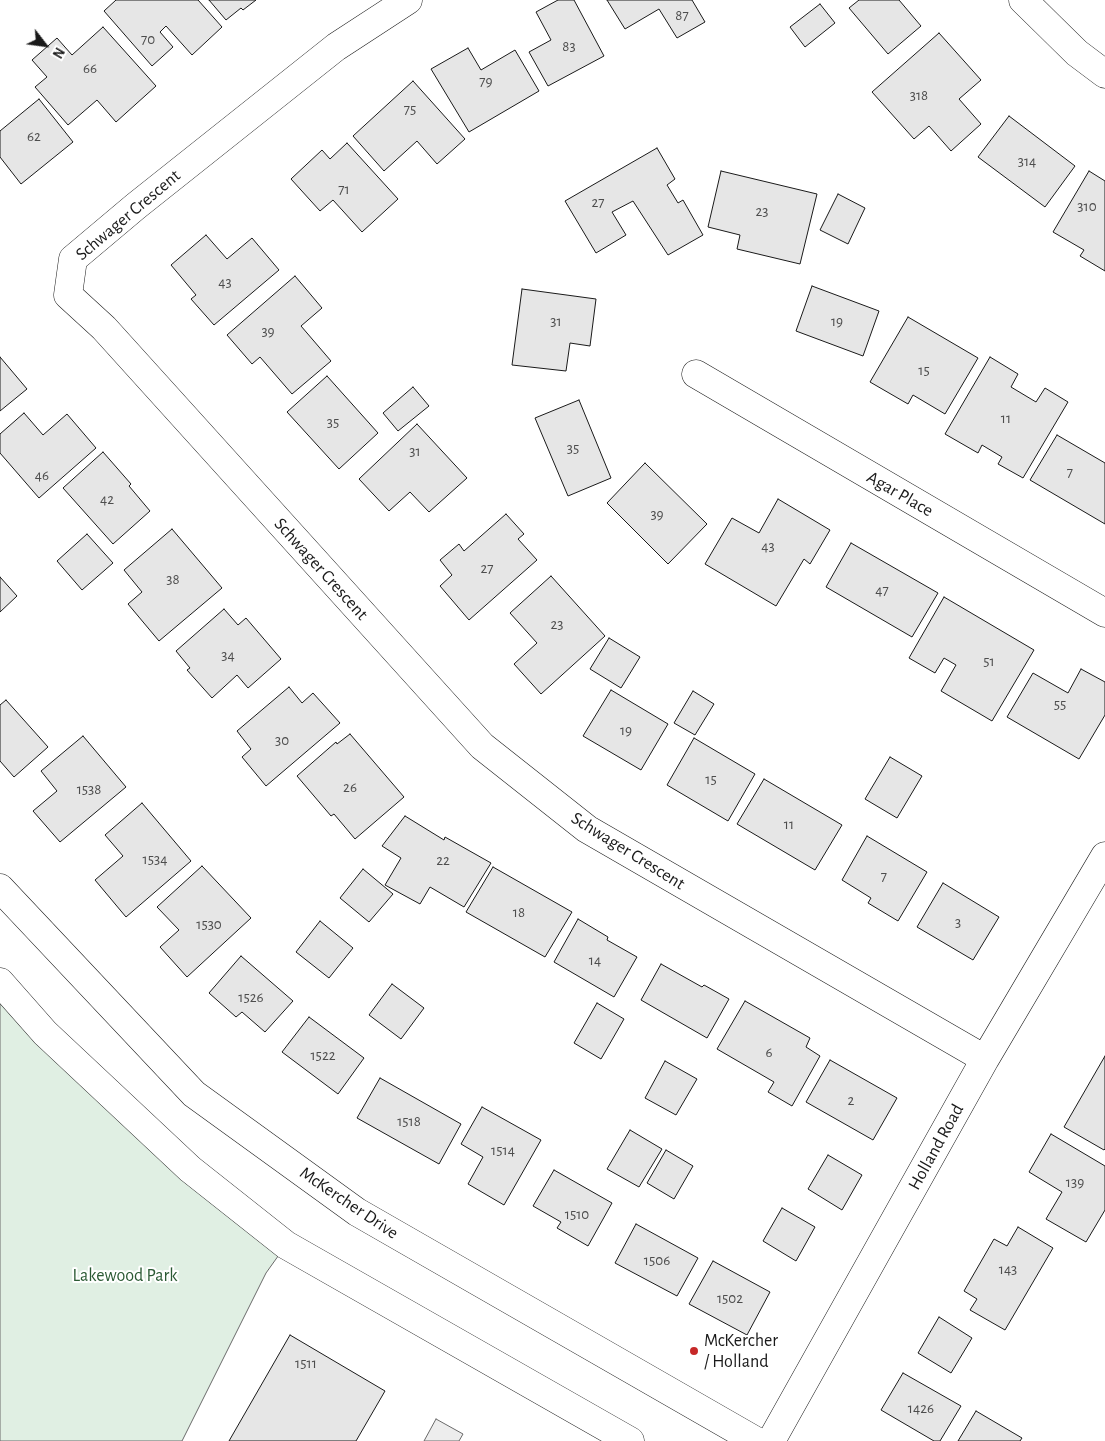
<!DOCTYPE html>
<html>
<head>
<meta charset="utf-8">
<style>
  body { margin:0 }
  #map { position:relative; width:1105px; height:1441px; overflow:hidden; background:#fff; font-family:"Alegreya Sans",sans-serif }
  canvas { display:block }
  .north { position:absolute; left:20px; top:20px; width:50px; height:50px; -webkit-text-stroke:4px #fff; paint-order:stroke; rotate:120deg; font-size:14px; font-weight:700; line-height:20px; text-align:center; color:#1a1a1a }
  .north::after { content:''; display:block; margin:auto; width:18px; height:22px; background:#1a1a1a; clip-path:polygon(50% 0,100% 100%,50% 72%,0 100%) }
</style>
</head>
<body>
<div id="map">
<canvas width="1105" height="1441"></canvas>
<div class="north">N</div>
</div>
<script>
const ctx = document.querySelector('canvas').getContext('2d');
ctx.lineJoin = 'round';
function paint(path, color) { ctx.fillStyle = color; ctx.fill(path, 'evenodd'); }
const toPath = rows => new Path2D(rows.map(r => 'M' + r).join(''));
function strokePath(path, color, width, dash) { ctx.strokeStyle = color; ctx.lineWidth = width; ctx.lineCap = dash ? 'butt' : 'round'; ctx.setLineDash(dash || []); ctx.stroke(path); }
function write(font, color, halo, rows, align = 'center') {
  ctx.font = font + ' "Alegreya Sans",sans-serif'; ctx.lineWidth = 4; ctx.setLineDash([]); ctx.textBaseline = 'middle'; ctx.strokeStyle = halo; ctx.fillStyle = color; for (const [text, x, y, turn = 0] of rows) {
    ctx.save(); ctx.translate(x, y); ctx.rotate((+turn || 0) * Math.PI / 180); ctx.textAlign = isNaN(turn) ? turn : align; if (halo) ctx.strokeText(text, 0, 0); ctx.fillText(text, 0, 0); ctx.restore();
  }
}
const green = toPath([
  [0,981,286,1245,266,1273,182,1441,0,1441,0,981]
]);
const parking = toPath([
  [436,1419,463,1434,459,1441,424,1441,436,1419]
]);
const building = toPath([
  [116,0,198,0,222,27,192,55,166,26,160,32,173,47,152,66,104,11,116,0],
  [209,0,256,0,243,10,241,8,226,20,209,0],
  [558,0,574,0,604,56,548,86,529,52,551,40,536,12,558,0],
  [607,0,692,0,705,22,677,38,659,9,625,29,607,0],
  [859,0,899,0,921,26,888,54,849,8,859,0],
  [820,4,835,23,805,47,790,27,820,4],
  [103,27,156,86,116,122,97,100,68,125,35,87,47,77,32,60,57,38,72,55,103,27],
  [939,33,981,80,959,99,981,124,951,151,929,126,914,139,872,92,939,33],
  [468,48,481,70,515,50,539,91,469,132,431,69,468,48],
  [413,81,465,139,437,164,417,141,384,171,353,136,413,81],
  [39,99,73,142,21,184,0,157,0,131,39,99],
  [1009,116,1075,166,1045,207,978,157,1009,116],
  [347,143,398,199,362,232,333,200,320,211,291,179,322,150,330,159,347,143],
  [657,148,675,179,667,185,678,203,683,200,703,235,668,255,633,201,612,212,626,235,596,253,565,201,657,148],
  [721,171,817,194,800,264,737,249,740,235,708,227,721,171],
  [1089,171,1105,181,1105,271,1080,256,1084,250,1053,232,1089,171],
  [838,194,865,208,848,244,820,230,838,194],
  [206,235,227,259,252,238,279,270,214,325,191,299,196,295,171,265,206,235],
  [295,276,322,308,301,326,331,361,292,394,260,357,252,364,227,335,295,276],
  [812,286,879,311,863,356,796,331,812,286],
  [522,289,596,299,590,346,570,343,566,371,512,365,522,289],
  [908,317,978,358,945,414,913,395,908,404,870,382,908,317],
  [0,357,27,389,0,411,0,357],
  [990,357,1018,374,1011,387,1036,402,1045,388,1068,402,1023,478,998,464,1002,457,982,445,978,453,945,434,990,357],
  [327,376,378,433,339,469,287,412,327,376],
  [413,387,429,406,398,431,383,413,413,387],
  [579,400,611,478,568,496,535,418,579,400],
  [24,413,43,435,67,414,96,448,39,498,0,453,0,434,24,413],
  [417,424,467,478,429,512,410,492,389,511,359,479,417,424],
  [1057,435,1105,463,1105,524,1030,480,1057,435],
  [103,452,131,484,129,486,150,511,113,544,63,488,103,452],
  [645,463,707,524,668,564,607,503,645,463],
  [778,499,830,530,810,564,804,559,776,606,705,564,732,518,759,533,778,499],
  [506,514,524,534,518,539,537,560,469,620,440,586,452,575,440,560,459,544,464,551,506,514],
  [172,529,222,588,159,641,128,604,142,592,124,570,172,529],
  [87,534,113,563,82,590,57,561,87,534],
  [851,543,938,593,912,637,826,587,851,543],
  [551,576,605,636,541,694,514,664,537,643,510,613,551,576],
  [0,577,17,596,0,612,0,577],
  [944,597,1034,650,992,721,941,691,956,665,944,658,935,673,909,658,944,597],
  [224,609,238,625,246,618,281,659,248,688,237,675,212,698,187,670,190,668,176,651,224,609],
  [609,638,640,657,621,688,590,669,609,638],
  [1081,669,1105,682,1105,715,1079,759,1007,717,1033,673,1068,693,1081,669],
  [289,687,302,703,313,693,340,723,266,786,242,757,251,749,237,731,289,687],
  [611,690,668,724,641,770,583,736,611,690],
  [693,691,714,704,695,735,674,723,693,691],
  [6,700,48,747,14,777,0,761,0,705,6,700],
  [350,734,404,797,355,839,334,814,331,816,297,776,336,742,337,744,350,734],
  [83,736,126,787,60,842,33,811,57,791,41,771,83,736],
  [694,738,755,774,728,821,667,785,694,738],
  [890,757,922,776,897,818,865,799,890,757],
  [764,779,842,825,815,870,737,824,764,779],
  [142,803,191,861,126,917,95,880,123,856,105,835,142,803],
  [405,816,444,840,445,837,491,863,464,907,430,887,420,904,385,885,401,858,382,846,405,816],
  [867,836,927,872,898,921,868,903,871,898,842,880,867,836],
  [202,866,251,918,187,977,160,947,179,930,157,907,202,866],
  [493,867,572,912,545,957,466,912,493,867],
  [363,869,393,894,369,922,340,898,363,869],
  [943,883,999,917,973,960,917,927,943,883],
  [578,919,608,937,607,940,637,957,614,997,554,962,578,919],
  [320,921,353,948,329,978,296,952,320,921],
  [241,956,293,1001,265,1032,242,1012,236,1017,209,993,241,956],
  [661,964,702,987,704,985,729,999,707,1038,641,1000,661,964],
  [392,984,424,1008,401,1039,369,1015,392,984],
  [745,1001,810,1038,806,1047,820,1056,792,1106,768,1092,774,1082,717,1049,745,1001],
  [597,1003,624,1019,601,1059,574,1043,597,1003],
  [309,1017,364,1058,338,1094,282,1052,309,1017],
  [1105,1056,1105,1149,1104,1150,1064,1127,1105,1056],
  [830,1060,897,1098,873,1140,806,1102,830,1060],
  [665,1061,697,1079,676,1115,645,1098,665,1061],
  [380,1078,461,1124,439,1164,357,1118,380,1078],
  [482,1107,541,1140,504,1205,468,1184,483,1157,461,1144,482,1107],
  [630,1130,662,1149,639,1187,607,1169,630,1130],
  [1051,1134,1105,1166,1105,1210,1086,1242,1046,1219,1062,1192,1029,1172,1051,1134],
  [666,1150,693,1166,674,1199,647,1183,666,1150],
  [828,1155,862,1175,842,1210,808,1189,828,1155],
  [554,1170,612,1203,588,1246,557,1228,561,1222,533,1206,554,1170],
  [782,1208,815,1227,796,1261,763,1241,782,1208],
  [636,1224,698,1258,677,1296,615,1263,636,1224],
  [1018,1227,1053,1248,1005,1330,970,1310,977,1299,964,1291,994,1239,1007,1246,1018,1227],
  [713,1261,770,1292,747,1335,689,1304,713,1261],
  [939,1317,972,1338,951,1373,918,1353,939,1317],
  [290,1335,385,1391,356,1441,229,1441,290,1335],
  [903,1373,961,1406,940,1441,934,1441,881,1410,903,1373],
  [976,1411,1022,1438,1020,1441,958,1441,976,1411]
]);
const street = toPath([
  [408,0,336,47,136,206,73,259,68,295,104,328,482,746,587,829,985,1059],
  [1023,0,1077,53,1105,74],
  [696,374,1105,613],
  [771,1441,985,1059,1105,856]
]);
const secondary = toPath([
  [0,888,194,1094,357,1212,756,1441],
  [0,982,45,1033,190,1169,286,1245,630,1441]
]);
const markers = [
  [694,1351,5,"#c62828"]
];
const numberNames = [
  ["87",682,15],
  ["70",148,39],
  ["83",569,46],
  ["66",90,68],
  ["79",486,81],
  ["318",919,95],
  ["75",410,109],
  ["62",34,136],
  ["314",1027,161],
  ["71",344,189],
  ["27",598,202],
  ["310",1087,206],
  ["23",762,211],
  ["43",225,282],
  ["31",556,321],
  ["19",837,321],
  ["39",268,331],
  ["15",924,370],
  ["11",1006,418],
  ["35",333,422],
  ["35",573,448],
  ["31",415,451],
  ["7",1070,472],
  ["46",42,475],
  ["42",107,499],
  ["39",657,514],
  ["43",768,546],
  ["27",487,568],
  ["38",173,579],
  ["47",882,590],
  ["23",557,624],
  ["34",228,655],
  ["51",989,661],
  ["55",1060,704],
  ["19",626,730],
  ["30",282,740],
  ["15",711,779],
  ["26",350,787],
  ["1538",89,789],
  ["11",789,824],
  ["1534",155,859],
  ["22",443,860],
  ["7",884,876],
  ["18",519,912],
  ["3",958,922],
  ["1530",209,924],
  ["14",595,960],
  ["1526",251,997],
  ["6",769,1052],
  ["1522",323,1055],
  ["2",851,1100],
  ["1518",409,1121],
  ["1514",503,1150],
  ["139",1075,1182],
  ["1510",577,1214],
  ["1506",657,1260],
  ["143",1008,1269],
  ["1502",730,1298],
  ["1511",306,1363],
  ["1426",921,1408]
];
const streetNames = [
  ["Schwager Crescent",128,215,-40],
  ["Agar Place",900,494,30],
  ["Schwager Crescent",321,569,48],
  ["Schwager Crescent",628,851,32],
  ["Holland Road",936,1147,-61],
  ["McKercher Drive",349,1203,34]
];
const parkNames = [
  ["Lakewood Park",125,1276]
];
const poiNames = [
  ["McKercher",704,1341],
  ["/ Holland",704,1362]
];
paint(green, '#e0efe3');
strokePath(green, '#6a6a6a', 1);
paint(parking, '#ededed');
strokePath(parking, '#6a6a6a', 1);
paint(building, '#e6e6e6');
strokePath(building, '#1a1a1a', 1);
strokePath(street, '#1a1a1a', 29);
strokePath(secondary, '#1a1a1a', 29);
strokePath(street, '#fff', 28);
strokePath(secondary, '#fff', 28);
for (const [x, y, r, color] of markers) { const dot = new Path2D(); dot.arc(x, y, r, 0, 2 * Math.PI); ctx.fillStyle = color; ctx.fill(dot); strokePath(dot, '#fff', 2); }
write('15px', '#4d4d4d', null, numberNames);
write('18px', '#1a1a1a', '#fff', streetNames);
write('18px', '#2b5a34', '#fff', parkNames);
write('18px', '#1a1a1a', '#fff', poiNames, 'left');
</script>
</body>
</html>
